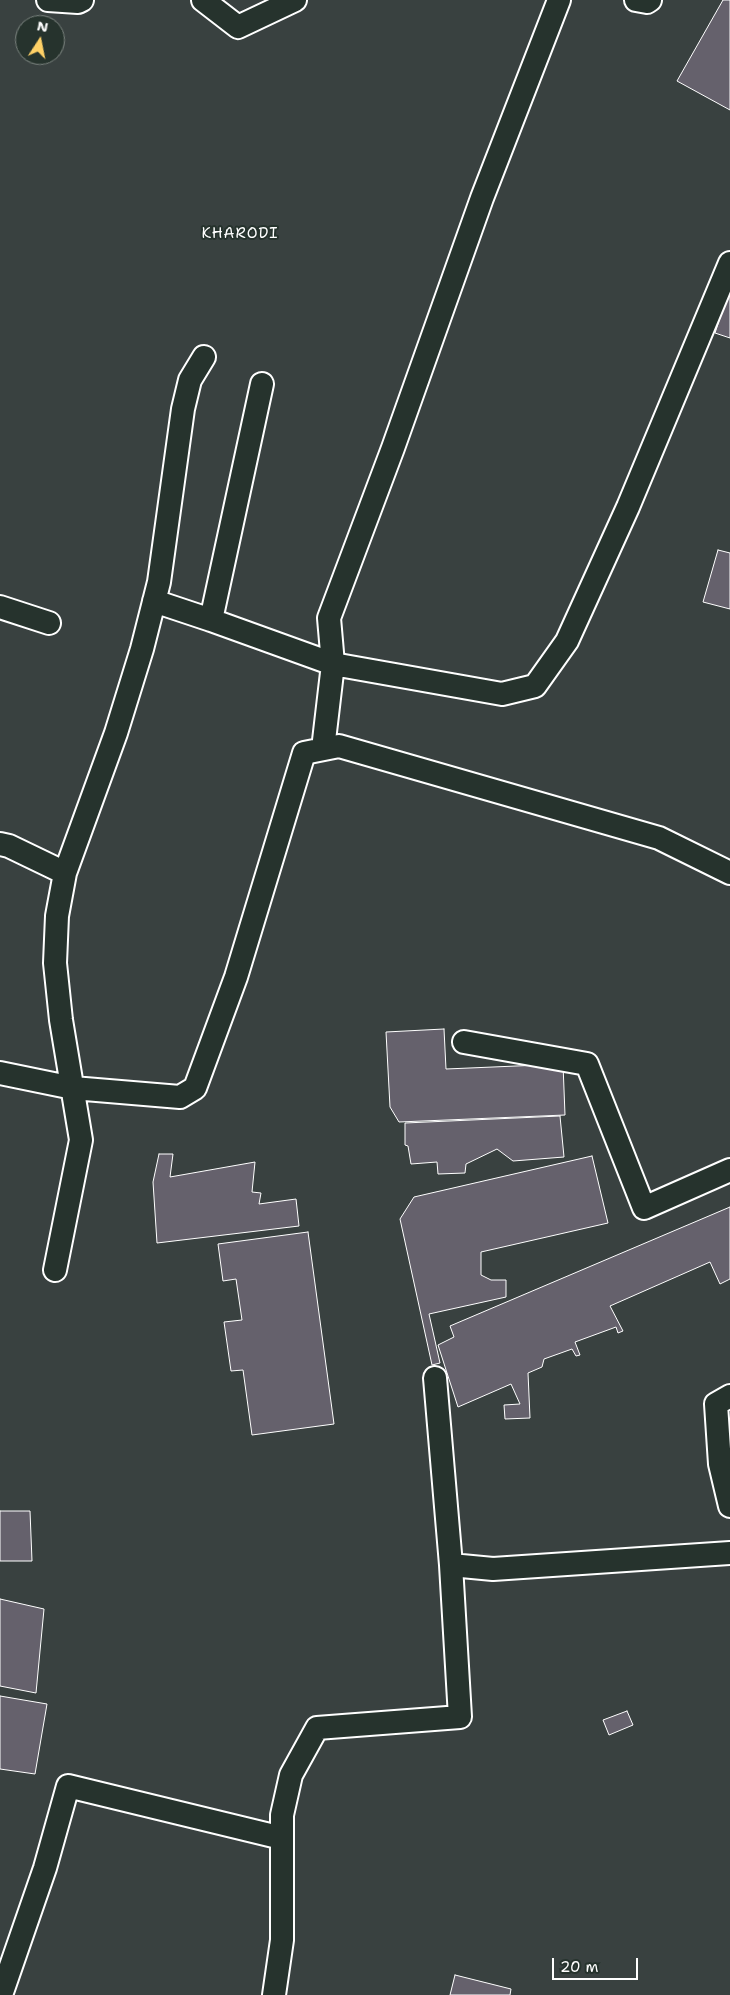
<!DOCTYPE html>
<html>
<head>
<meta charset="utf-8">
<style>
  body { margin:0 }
  #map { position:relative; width:730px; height:1995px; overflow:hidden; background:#394140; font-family:"Shantell Sans",sans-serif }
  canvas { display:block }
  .north { position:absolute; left:15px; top:15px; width:50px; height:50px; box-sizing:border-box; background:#26332d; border:1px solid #7d8581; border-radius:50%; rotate:11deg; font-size:14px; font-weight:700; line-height:20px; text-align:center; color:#fff }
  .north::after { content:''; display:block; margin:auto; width:18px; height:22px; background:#ffd166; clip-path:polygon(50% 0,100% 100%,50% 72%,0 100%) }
  .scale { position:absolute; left:552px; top:1958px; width:86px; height:22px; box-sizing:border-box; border:2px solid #fff; border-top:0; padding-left:6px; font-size:15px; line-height:18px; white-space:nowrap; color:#fff; -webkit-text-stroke:4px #26332d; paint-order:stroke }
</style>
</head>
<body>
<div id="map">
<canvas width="730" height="1995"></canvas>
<div class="north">N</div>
<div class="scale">20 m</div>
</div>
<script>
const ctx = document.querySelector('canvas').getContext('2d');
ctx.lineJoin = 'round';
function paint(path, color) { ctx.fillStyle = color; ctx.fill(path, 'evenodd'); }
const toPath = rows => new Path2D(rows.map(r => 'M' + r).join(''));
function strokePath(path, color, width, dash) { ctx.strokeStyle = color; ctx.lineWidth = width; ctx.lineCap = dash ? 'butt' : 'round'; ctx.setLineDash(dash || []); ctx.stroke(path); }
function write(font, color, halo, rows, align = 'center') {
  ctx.font = font + ' "Shantell Sans",sans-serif'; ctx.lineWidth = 4; ctx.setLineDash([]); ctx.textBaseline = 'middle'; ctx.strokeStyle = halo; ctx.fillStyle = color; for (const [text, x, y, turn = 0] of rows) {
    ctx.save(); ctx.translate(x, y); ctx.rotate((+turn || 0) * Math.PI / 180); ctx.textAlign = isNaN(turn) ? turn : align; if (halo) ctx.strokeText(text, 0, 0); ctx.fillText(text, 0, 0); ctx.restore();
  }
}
const building = toPath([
  [723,0,730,0,730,110,677,81,723,0],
  [730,287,730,338,715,333,730,287],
  [718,550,730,553,730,609,703,602,718,550],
  [444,1029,446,1069,563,1064,565,1115,399,1122,390,1107,386,1032,444,1029],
  [560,1116,564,1157,513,1161,497,1149,466,1164,465,1173,438,1174,437,1162,411,1164,408,1146,405,1145,405,1123,560,1116],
  [159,1154,173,1154,170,1177,255,1162,252,1192,261,1193,259,1204,296,1199,299,1226,157,1243,153,1182,159,1154],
  [592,1156,608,1223,481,1252,481,1275,491,1280,506,1280,506,1297,429,1314,440,1363,432,1365,400,1219,414,1197,592,1156],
  [730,1207,730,1279,720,1284,710,1262,610,1306,623,1331,618,1333,616,1327,575,1342,580,1355,576,1356,572,1349,544,1359,542,1367,528,1373,530,1418,505,1419,504,1405,520,1404,511,1384,458,1407,438,1345,454,1337,450,1326,730,1207],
  [308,1232,334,1424,252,1435,243,1370,231,1371,224,1322,242,1320,236,1279,223,1281,218,1244,308,1232],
  [0,1511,30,1511,32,1561,0,1561,0,1511],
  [0,1599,44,1609,36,1693,0,1686,0,1599],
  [0,1696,47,1704,35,1774,0,1769,0,1696],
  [627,1711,633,1725,609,1735,603,1720,627,1711],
  [455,1975,511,1989,510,1995,450,1995,455,1975]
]);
const street = toPath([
  [48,0,78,2,82,0],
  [203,0,238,27,295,0],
  [636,0,647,2,650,0],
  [154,601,211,620,333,664,329,618,393,448,482,198,559,0],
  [0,607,49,623],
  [211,620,262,384],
  [323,749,333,664,502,694,535,686,567,641,628,507,730,263],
  [0,844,9,846,65,873],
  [464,1042,587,1064,644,1208,730,1170],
  [0,1073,73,1088,180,1097,195,1088,236,977,304,753,339,746,659,838,730,873],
  [55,1270,81,1140,61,1020,55,963,57,916,65,873,116,733,142,649,159,582,183,409,190,380,204,357],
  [435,1378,451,1565],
  [730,1396,716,1404,720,1464,730,1506],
  [1,1995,45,1868,68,1786,282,1838],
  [274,1995,282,1940,282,1815,291,1775,317,1728,460,1717,451,1565,493,1569,730,1553]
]);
const neighbourhoodNames = [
  ["KHARODI",240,234]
];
paint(building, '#65616c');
strokePath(building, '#fff', 1);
strokePath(street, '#fff', 26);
strokePath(street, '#26332d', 22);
ctx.letterSpacing = '1px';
write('15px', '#fff', '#26332d', neighbourhoodNames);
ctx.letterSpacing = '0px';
</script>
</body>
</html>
